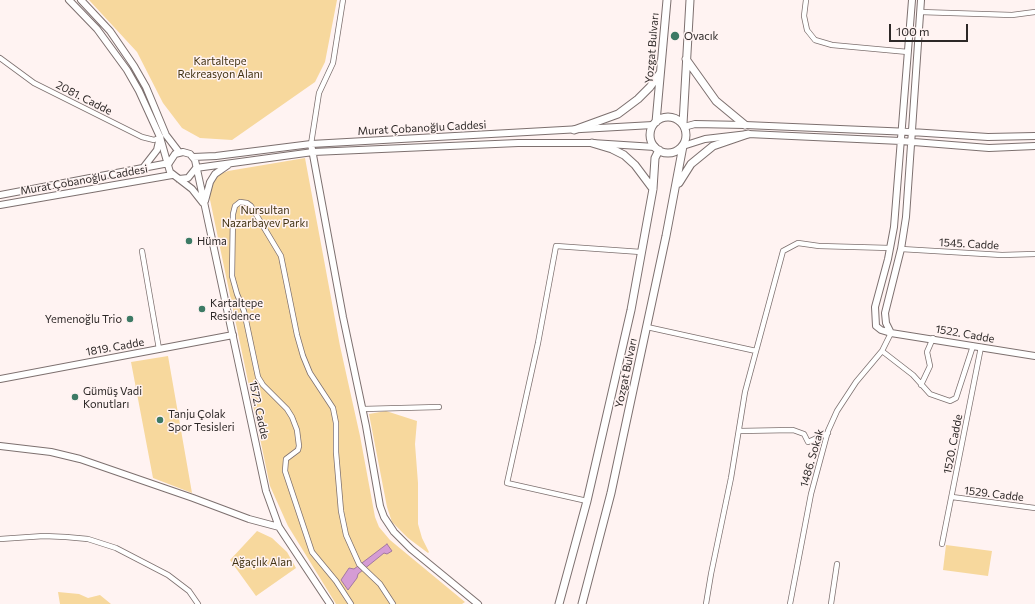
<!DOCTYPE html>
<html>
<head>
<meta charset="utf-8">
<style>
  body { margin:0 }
  #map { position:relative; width:1035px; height:604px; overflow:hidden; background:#fff3f2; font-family:Commissioner,sans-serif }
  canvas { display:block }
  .scale { position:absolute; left:889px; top:24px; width:79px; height:18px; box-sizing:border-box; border:2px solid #2d2827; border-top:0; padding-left:5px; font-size:12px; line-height:14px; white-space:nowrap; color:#2d2827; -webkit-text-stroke:3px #fff3f2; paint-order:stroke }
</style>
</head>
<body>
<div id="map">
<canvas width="1035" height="604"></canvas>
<div class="scale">100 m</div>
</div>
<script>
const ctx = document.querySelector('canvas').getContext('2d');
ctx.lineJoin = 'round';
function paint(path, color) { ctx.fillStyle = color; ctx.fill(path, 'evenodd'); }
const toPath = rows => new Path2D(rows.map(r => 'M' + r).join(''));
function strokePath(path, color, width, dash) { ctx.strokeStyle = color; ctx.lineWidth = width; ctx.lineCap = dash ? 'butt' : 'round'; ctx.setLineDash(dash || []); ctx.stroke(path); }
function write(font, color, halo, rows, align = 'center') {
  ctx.font = font + ' Commissioner,sans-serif'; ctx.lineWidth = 3; ctx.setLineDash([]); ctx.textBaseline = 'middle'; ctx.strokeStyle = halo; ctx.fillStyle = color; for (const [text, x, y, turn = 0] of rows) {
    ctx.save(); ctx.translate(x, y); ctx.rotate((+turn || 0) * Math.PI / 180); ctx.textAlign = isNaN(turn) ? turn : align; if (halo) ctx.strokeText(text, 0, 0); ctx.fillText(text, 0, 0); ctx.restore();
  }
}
const green = toPath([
  [89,0,337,0,325,62,315,82,232,140,200,138,182,128,163,103,137,52],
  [305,158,340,346,360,436,375,517,379,527,390,540,465,602,462,604,336,604,288,526,270,486,209,195,213,182,220,174,228,171],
  [168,356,192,493,153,478,131,362],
  [386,411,417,421,415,444,418,483,418,524,422,538,429,552,428,553,408,538,392,522,387,507,369,414],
  [257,531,272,538,287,552,296,568,256,596,230,560],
  [946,545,992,551,988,576,943,570],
  [58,592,79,594,88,598,100,595,111,604,60,604]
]);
const water = toPath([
  [387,544,392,551,387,554,384,553,358,574,357,578,348,590,341,580,349,568,354,569,387,544]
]);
const street = toPath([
  [806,0,804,16,807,30,815,40,832,45,908,52],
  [920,12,1012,15,1035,12],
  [0,58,34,83,142,137,154,140,161,137],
  [311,144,319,93,333,63,343,0],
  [901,249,1002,255,1035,254],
  [142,251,159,349],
  [647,327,756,351],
  [882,351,913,375,930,394,950,401,956,398,973,346],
  [921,385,930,366,927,352,933,338],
  [363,409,439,407],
  [739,431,793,430,804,434,808,442,828,433],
  [952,497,1035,508],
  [587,501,507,483,538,343,556,246,641,252],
  [0,539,44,536,66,537,88,539,116,548,168,575,189,591,198,604],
  [942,544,981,347],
  [351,604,336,581,312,552,285,471,286,459,298,450,299,446,297,430,292,417,287,409,263,385,258,377,244,311,237,294,232,276,233,214,235,206,240,202,247,203,251,206,281,256,297,335,303,356,310,373,333,408,336,423,336,452,341,511,346,535,359,564,380,584,393,604],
  [706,604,711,574,731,478,745,392,783,251,798,243,819,246,890,248],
  [790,604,811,494,828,431,837,411,856,382,882,351,891,333],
  [831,604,837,564]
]);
const secondary = toPath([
  [69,0,97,29,127,70,139,91,160,137,170,172,192,189,203,203],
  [81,0,110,31,134,66,146,87,166,135,179,152],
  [912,0,894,227,888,259,875,307,876,326,881,330,891,333,1035,356],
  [684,127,695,124,745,125,911,132,988,137,1035,136],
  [311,144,343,317,366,426,380,506,384,517,394,532,411,549,478,604],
  [683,146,705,139,748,134,901,141,989,148,1035,146],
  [193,157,216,156,311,144,653,125],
  [169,163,175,154,183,152,190,154,195,160,266,491,279,527,330,604],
  [143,168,157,150,160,137],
  [196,168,313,152,518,143,592,143,655,147],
  [179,179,188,178,196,168],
  [0,195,169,163],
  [205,201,210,182,215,174,228,165],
  [0,205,172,175],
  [891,333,886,323,885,313,901,249,906,217,921,0],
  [0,379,233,335],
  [0,446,51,452,80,459,193,498,249,519,279,527]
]);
const primary = toPath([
  [686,59,716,101,745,125],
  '650 135a18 18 0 1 1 36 0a18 18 0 1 1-36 0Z',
  [656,122,667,0],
  [683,124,690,0],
  [574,130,618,114,638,99,650,87,660,73],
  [592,143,612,149,624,155,635,165,653,189],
  [679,183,691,164,713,146,748,134],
  [559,604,587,501,631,310,653,189,655,158,659,150],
  [582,604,611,493,666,236,683,146]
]);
const markers = [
  [675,36,5,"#3d7a65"],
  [189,241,4,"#3d7a65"],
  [202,309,4,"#3d7a65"],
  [130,319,4,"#3d7a65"],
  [75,397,4,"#3d7a65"],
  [160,420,4,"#3d7a65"]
];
const poiNames = [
  ["Ovacık",684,36],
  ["Hüma",197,241],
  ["Kartaltepe",210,303],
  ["Residence",210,316],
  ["Yemenoğlu Trio",122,319,"right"],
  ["Gümüş Vadi",83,391],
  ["Konutları",83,404],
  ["Tanju Çolak",168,414],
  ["Spor Tesisleri",168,427]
];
const streetNames = [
  ["Yozgat Bulvarı",652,48,-85],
  ["2081. Cadde",84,98,27],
  ["Murat Çobanoğlu Caddesi",422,128,-3],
  ["Murat Çobanoğlu Caddesi",84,180,-10],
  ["1545. Cadde",969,244,3],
  ["1522. Cadde",965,334,10],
  ["1819. Cadde",115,347,-10],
  ["Yozgat Bulvarı",626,373,-78],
  ["1572. Cadde",259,410,78],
  ["1520. Cadde",953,444,-79],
  ["1486. Sokak",812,458,-74],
  ["1529. Cadde",994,494,7]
];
const parkNames = [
  ["Kartaltepe",220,61],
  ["Rekreasyon Alanı",220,74],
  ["Nursultan",265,210],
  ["Nazarbayev Parkı",265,223],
  ["Ağaçlık Alan",262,562]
];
paint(green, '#f7d89d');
paint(water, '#d59cd4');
strokePath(water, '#a379a0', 1);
strokePath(street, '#7d706f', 6);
strokePath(secondary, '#7d706f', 8);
strokePath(primary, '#7d706f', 9);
strokePath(street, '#fff', 4.5);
strokePath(secondary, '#fff', 6);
strokePath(primary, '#fff', 7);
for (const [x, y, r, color] of markers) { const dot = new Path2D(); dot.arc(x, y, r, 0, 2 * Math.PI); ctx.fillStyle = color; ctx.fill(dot); strokePath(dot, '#fff3f2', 1.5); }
write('11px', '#2d2827', '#fff3f2', poiNames, 'left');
write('11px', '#2d2827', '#fff3f2', streetNames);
write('11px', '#423212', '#fff3f2', parkNames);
</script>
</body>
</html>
